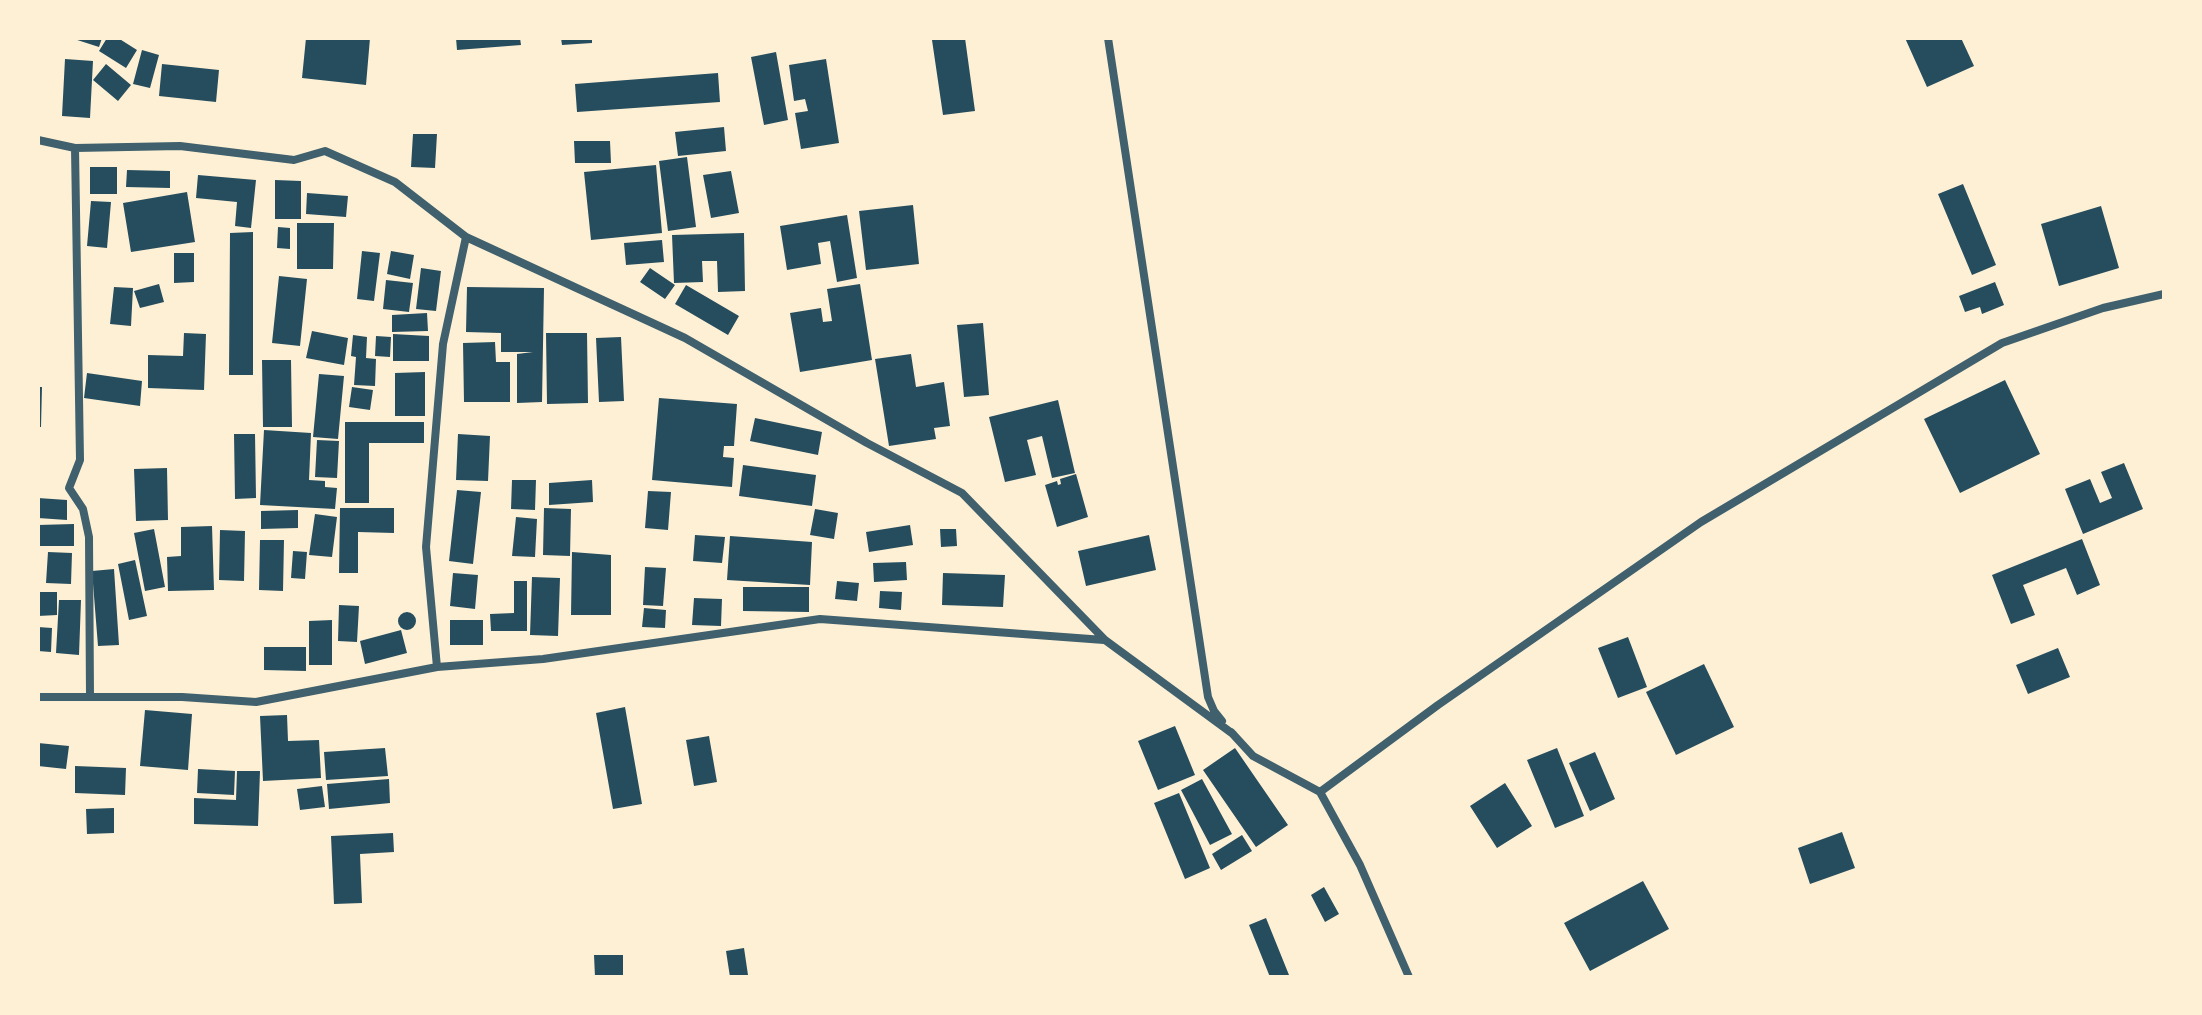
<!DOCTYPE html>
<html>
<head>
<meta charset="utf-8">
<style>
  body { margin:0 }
  #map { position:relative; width:2202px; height:1015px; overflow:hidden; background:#fdf0d5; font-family:Rubik,sans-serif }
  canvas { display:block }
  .frame { position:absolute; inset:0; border:40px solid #fdf0d5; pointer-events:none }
</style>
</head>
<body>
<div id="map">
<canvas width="2202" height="1015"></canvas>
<div class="frame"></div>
</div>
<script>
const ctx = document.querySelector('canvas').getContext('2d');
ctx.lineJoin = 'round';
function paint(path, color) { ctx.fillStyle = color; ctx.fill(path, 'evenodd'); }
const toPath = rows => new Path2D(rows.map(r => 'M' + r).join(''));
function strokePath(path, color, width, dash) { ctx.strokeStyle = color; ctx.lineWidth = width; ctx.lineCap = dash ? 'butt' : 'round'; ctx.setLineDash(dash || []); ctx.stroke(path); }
const building = toPath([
  [71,38,102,38,99,47],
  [107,38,118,38,137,50,126,68,99,51],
  [306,38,370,38,366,85,302,78],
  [456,38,520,38,521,45,457,50],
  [561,38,592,38,592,43,562,45],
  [949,38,965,38,975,111,943,115,932,40],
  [1905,38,1961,38,1974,66,1927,87],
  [142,50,159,55,150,88,133,84],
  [776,52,788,120,764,125,751,57],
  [65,59,93,61,90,118,62,116],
  [826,59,839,143,801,149,795,113,808,111,805,99,794,101,789,65],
  [106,64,131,85,118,101,93,80],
  [162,64,219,70,216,102,159,96],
  [718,73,720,102,577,112,575,84],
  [724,127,726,151,678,156,675,132],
  [413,134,437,134,435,168,411,167],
  [574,141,610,141,611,163,575,163],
  [687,157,696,227,668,231,659,161],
  [656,165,662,233,591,240,584,172],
  [90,167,117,167,117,194,90,194],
  [127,170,170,171,170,188,126,187],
  [731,171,739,213,711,218,703,175],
  [198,175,256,180,251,228,235,226,237,202,196,198],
  [275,180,301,181,301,219,275,219],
  [1963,184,1996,265,1972,275,1938,194],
  [187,192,195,242,131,252,123,203],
  [307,193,348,196,346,217,306,214],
  [91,201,111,202,107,248,87,246],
  [913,205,919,264,866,270,859,211],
  [2101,206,2119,268,2059,286,2041,224],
  [847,215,857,278,837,282,830,241,818,243,821,264,787,270,780,226],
  [297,223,334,223,333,269,297,269],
  [278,227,290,228,290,249,277,248],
  [253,232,253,375,229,375,230,233],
  [744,233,745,291,718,292,717,261,702,261,703,282,674,283,672,235],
  [662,240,664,262,626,265,624,243],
  [362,251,380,253,374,301,357,299],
  [391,251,414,255,410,279,387,274],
  [174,253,194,253,194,282,174,283],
  [421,268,441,271,436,311,416,309],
  [650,268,675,285,665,299,640,282],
  [279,276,307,279,300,346,272,343],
  [386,280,413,283,409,312,383,309],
  [1995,282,2004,305,1982,314,1980,307,1965,312,1959,296],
  [159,284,164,302,140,308,134,291],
  [860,284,872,360,800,372,790,313,821,308,823,322,832,321,827,289],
  [686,285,739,316,728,335,675,304],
  [114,287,133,288,131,326,110,324],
  [467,287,544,288,542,402,517,403,517,354,533,352,501,352,501,333,466,332],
  [427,313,428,331,392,332,392,315],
  [983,323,989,395,964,397,957,325],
  [312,331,348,338,344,365,306,358],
  [184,333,206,334,204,390,148,388,148,355,183,356],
  [546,333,587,333,588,403,547,404],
  [393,334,429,336,429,361,393,361],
  [353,335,367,337,366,358,376,359,375,386,354,385,356,357,351,356],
  [376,336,391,337,390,357,375,356],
  [621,337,624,401,599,402,596,338],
  [495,342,496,362,510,362,510,402,464,402,463,343],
  [911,354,916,387,944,382,950,426,934,428,936,439,889,446,875,359],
  [262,360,291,360,292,427,263,427],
  [425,372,425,416,395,416,395,373],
  [87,373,142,381,140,406,84,398],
  [319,374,344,376,338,439,313,437],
  [2005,380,2040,454,1960,493,1924,419],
  [38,387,42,387,41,427,38,427],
  [352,387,373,390,370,410,349,407],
  [659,398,737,404,734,446,724,446,723,457,734,458,732,487,652,480],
  [1058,400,1075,473,1052,478,1042,436,1027,440,1036,475,1005,482,989,417],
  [755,418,822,432,818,455,750,441],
  [345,422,424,422,424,443,369,443,369,503,345,503],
  [264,430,311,433,309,480,325,481,325,487,337,488,335,509,260,505],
  [234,434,255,434,256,498,235,499],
  [458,434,490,436,488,481,456,480],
  [317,440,339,441,337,478,315,477],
  [2124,463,2143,509,2083,534,2065,489,2090,479,2100,503,2112,498,2101,472],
  [743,465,816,475,812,506,739,496],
  [167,468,168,520,136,521,134,469],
  [1076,474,1088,517,1057,527,1045,485,1057,481,1058,485,1061,484,1060,479],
  [512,480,536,480,535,510,511,509],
  [592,480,593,502,549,505,549,483],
  [457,490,481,492,473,564,449,561],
  [648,491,671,492,668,530,645,528],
  [38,498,67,500,67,520,38,518],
  [340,508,394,508,394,533,358,532,358,573,339,573],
  [544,508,571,509,570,556,543,555],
  [815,509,838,513,834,539,810,535],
  [298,510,298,528,261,529,261,511],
  [315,514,337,517,332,557,309,555],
  [516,517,537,519,535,557,512,556],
  [74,524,74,546,38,546,38,525],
  [910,525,913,545,869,552,866,532],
  [212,526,214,590,168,591,167,557,181,556,181,527],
  [154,529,165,587,145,591,134,533],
  [940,529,956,529,957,546,941,547],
  [220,530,245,531,244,581,219,580],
  [695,535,725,537,722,563,693,561],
  [1149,535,1156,570,1086,586,1078,551],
  [730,536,812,542,810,585,727,580],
  [2082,539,2100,585,2077,595,2066,568,2023,585,2035,615,2011,624,1992,575],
  [260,540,284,540,283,591,259,590],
  [293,551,307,552,305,579,291,578],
  [48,552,72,553,71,584,46,583],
  [572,552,611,555,611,615,571,615],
  [135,560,147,616,129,620,118,564],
  [906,562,907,580,874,582,873,563],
  [645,567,666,568,663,606,643,605],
  [114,569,119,645,98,646,92,571],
  [453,573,478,575,475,609,450,606],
  [943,573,1005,575,1003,607,942,605],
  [532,577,560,578,558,636,530,635],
  [514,581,527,581,527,631,491,631,490,614,514,613],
  [837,581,859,583,857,601,835,599],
  [743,587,809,587,809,612,743,611],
  [880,591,902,592,901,610,879,608],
  [38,592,57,592,57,615,38,616],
  [694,598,722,599,721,626,692,625],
  [59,600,81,600,79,655,56,653],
  [339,605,359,606,357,642,338,641],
  [644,608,666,610,665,628,642,627],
  '398 621a9 9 0 1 1 18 0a9 9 0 1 1-18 0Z',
  [332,620,332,665,309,665,309,621],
  [450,620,483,620,483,645,450,645],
  [38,627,52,628,51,652,38,651],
  [401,630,407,653,365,664,360,641],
  [1628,637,1647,687,1618,698,1598,648],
  [264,647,306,647,306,671,264,670],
  [2058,648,2070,677,2028,694,2016,665],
  [1704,664,1734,727,1676,755,1646,692],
  [625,707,642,804,613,809,596,713],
  [145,710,192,714,188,770,140,766],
  [287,715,288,741,319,740,321,778,263,781,260,716],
  [1175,726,1195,775,1158,790,1138,741],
  [709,736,717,782,694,786,686,740],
  [38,743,69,746,66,769,38,766],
  [385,748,388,776,326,780,324,752],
  [1235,748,1288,825,1256,847,1203,770],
  [1557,748,1584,816,1555,828,1527,760],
  [1595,752,1615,799,1590,811,1569,763],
  [75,766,126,768,125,795,75,793],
  [198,769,235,771,234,795,197,793],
  [237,771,260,771,258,826,194,824,194,798,236,800],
  [389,779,390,803,329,809,327,784],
  [1202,779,1232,834,1210,845,1181,790],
  [1505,783,1532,826,1497,848,1470,806],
  [322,786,325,807,300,810,297,789],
  [1179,793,1210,868,1185,879,1154,803],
  [114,808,114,833,87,834,86,809],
  [1842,832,1855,868,1810,884,1798,848],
  [393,833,394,852,360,854,362,903,334,904,331,836],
  [1242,835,1252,851,1221,870,1212,854],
  [1643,881,1669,929,1590,971,1564,923],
  [1324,887,1339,914,1325,922,1311,895],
  [1266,918,1289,975,1284,977,1270,977,1249,925],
  [744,948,748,975,730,977,726,951],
  [594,955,623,955,623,977,595,977]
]);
const minor = toPath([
  [1108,38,1208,697,1214,711,1222,721],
  [38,140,75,148,180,146,294,160,325,151,395,182,466,237,685,338,867,443,962,493,1105,640,1233,734],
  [75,148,80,460,69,488,83,509,89,537,90,697],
  [437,667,426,547,443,344,466,237],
  [38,697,182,697,256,702,437,667,543,659,820,619,1104,640],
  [1231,732,1253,756,1320,792,1360,865,1409,977],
  [1320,792,1438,705,1701,522,2002,343,2103,308,2164,294]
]);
paint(building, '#264d5e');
strokePath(minor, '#3f606c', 8);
</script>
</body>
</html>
